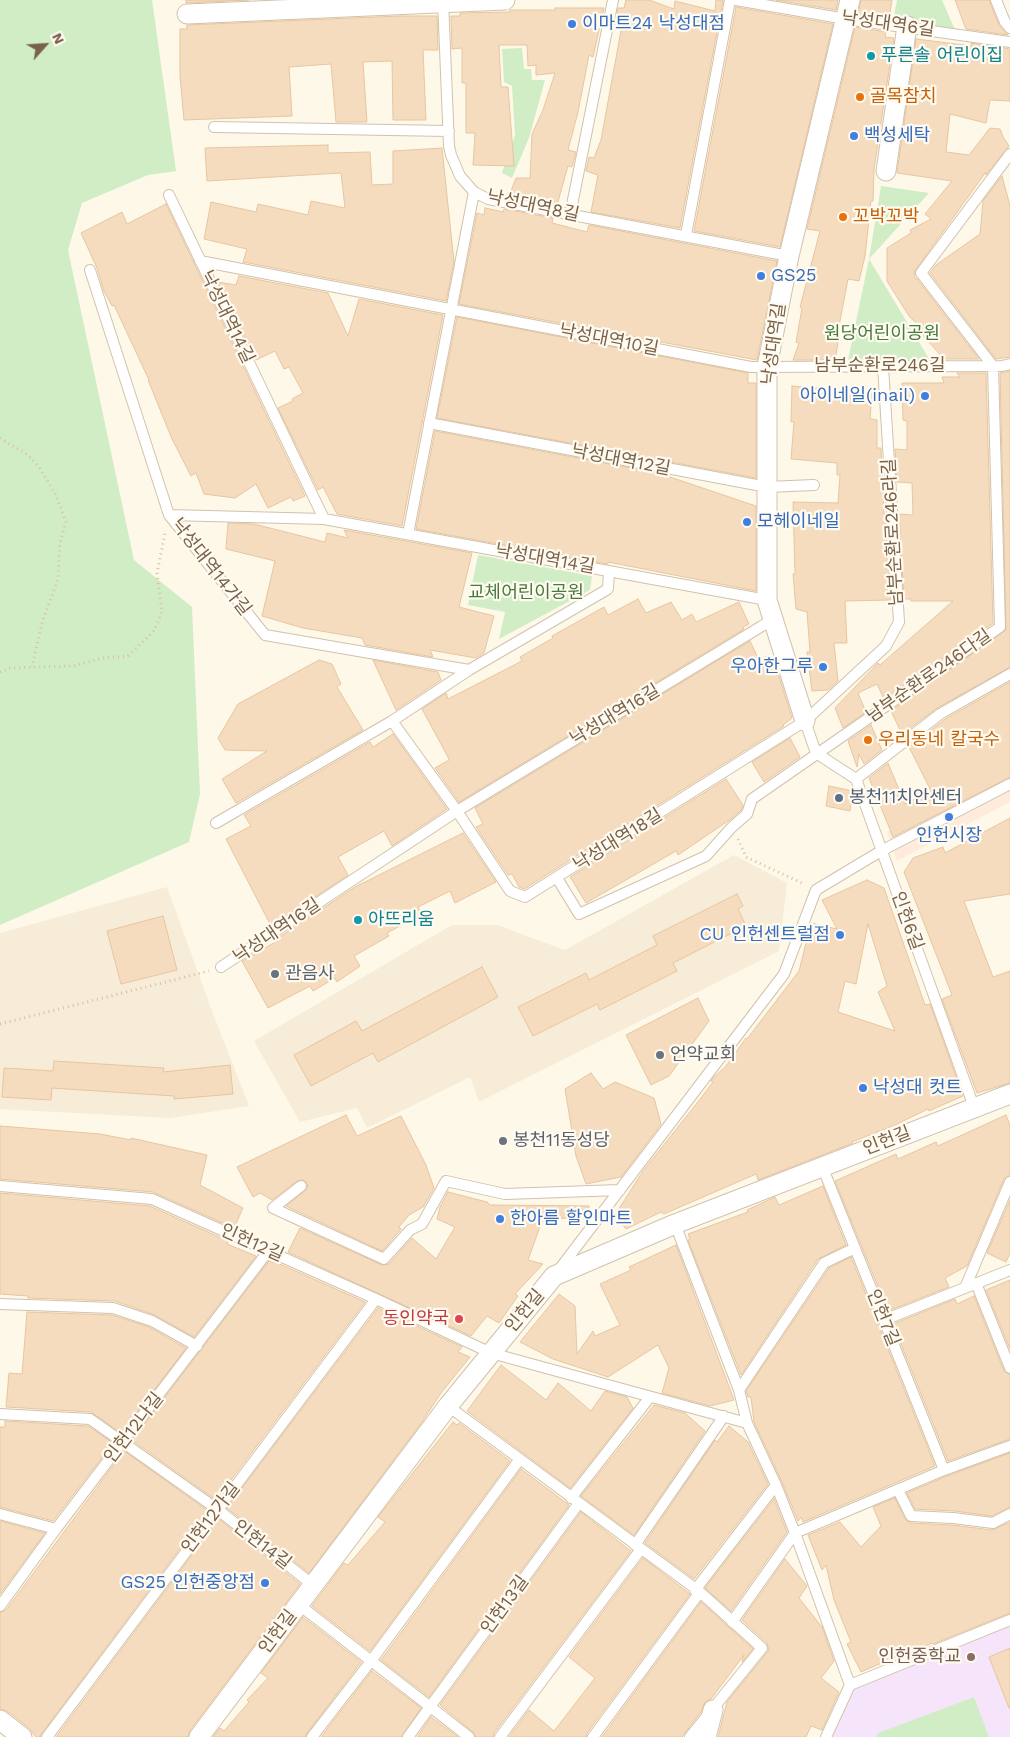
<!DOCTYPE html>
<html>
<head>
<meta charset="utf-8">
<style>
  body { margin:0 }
  #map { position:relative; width:1010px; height:1737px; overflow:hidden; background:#fef8e9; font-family:"Work Sans",sans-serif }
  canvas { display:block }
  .north { position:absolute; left:20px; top:20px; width:50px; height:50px; -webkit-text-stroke:4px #fffbf1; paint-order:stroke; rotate:64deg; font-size:14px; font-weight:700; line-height:20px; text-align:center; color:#7a624a }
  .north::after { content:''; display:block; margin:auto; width:18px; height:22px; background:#7a624a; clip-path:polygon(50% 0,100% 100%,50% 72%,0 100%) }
</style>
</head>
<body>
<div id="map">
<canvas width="1010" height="1737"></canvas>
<div class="north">N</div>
</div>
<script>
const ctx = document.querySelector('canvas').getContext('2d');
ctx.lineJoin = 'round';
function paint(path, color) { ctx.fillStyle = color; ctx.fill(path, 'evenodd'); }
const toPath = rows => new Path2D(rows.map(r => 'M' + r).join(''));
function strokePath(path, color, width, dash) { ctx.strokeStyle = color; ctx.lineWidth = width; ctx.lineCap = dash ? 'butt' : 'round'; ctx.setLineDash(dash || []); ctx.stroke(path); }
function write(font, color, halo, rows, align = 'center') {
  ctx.font = font + ' "Work Sans","Noto Sans KR",sans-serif'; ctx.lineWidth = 4.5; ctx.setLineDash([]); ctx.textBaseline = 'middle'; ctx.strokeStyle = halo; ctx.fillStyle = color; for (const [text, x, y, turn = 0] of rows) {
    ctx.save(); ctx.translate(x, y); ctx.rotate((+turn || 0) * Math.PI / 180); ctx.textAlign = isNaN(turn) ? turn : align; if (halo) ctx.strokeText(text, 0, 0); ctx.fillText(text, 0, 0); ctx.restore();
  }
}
const residential = toPath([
  [734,855,787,883,779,951,479,1102,470,1077,367,1128,357,1108,300,1122,254,1041,452,925,497,925,565,950],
  [167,887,212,1011,249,1106,170,1118,0,1109,0,933]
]);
const commercial = toPath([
  [1010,770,1010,802,897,861,887,832]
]);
const education = toPath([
  [1010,1625,1010,1737,832,1737,852,1689]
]);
const green = toPath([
  [0,0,152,0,176,171,148,175,82,203,68,250,134,560,192,607,200,794,189,842,0,925],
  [897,0,942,0,955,30,893,21],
  [522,48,524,69,531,69,532,80,545,80,529,138,512,178,502,173,515,135,512,86,504,82,502,49],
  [881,186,929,193,869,259,931,362,848,360,869,259],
  [478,555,592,576,590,590,499,639,505,612,468,605],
  [974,1697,989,1737,876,1737,878,1733]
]);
const building = toPath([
  [186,0,249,0,186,3,186,0],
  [626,0,649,0,674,9,675,1,715,11,716,0,723,0,680,228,591,212,598,175,586,171,589,157,594,158,601,140,622,25,615,24,618,8,624,8,626,0],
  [776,0,838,0,836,10,776,0],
  [861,0,892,0,889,18,858,14,861,0],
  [955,0,989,0,999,25,1008,35,966,29,955,0],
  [736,7,833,24,780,247,694,231,736,7],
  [555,8,604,8,593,57,589,55,578,112,568,150,576,152,572,167,568,166,557,205,509,196,516,178,530,178,532,134,543,110,555,73,536,75,536,65,528,66,527,45,499,45,501,87,508,87,514,166,473,165,475,133,466,133,466,83,462,83,462,48,452,49,451,16,460,16,460,13,510,12,510,10,555,10,555,8],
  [400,16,437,16,438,50,423,50,426,120,393,120,392,61,363,62,367,122,336,122,331,64,289,67,292,116,184,120,180,76,180,29,187,29,187,25,400,16],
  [855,27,886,32,885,37,894,38,874,169,873,201,871,201,865,256,859,281,848,279,839,326,841,326,835,360,793,360,799,343,796,342,802,308,800,307,820,231,807,229,855,27],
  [916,39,972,46,971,43,1010,49,1010,101,990,100,986,123,950,114,946,152,969,155,990,128,1000,129,1003,137,1009,146,986,175,986,172,914,272,915,279,916,278,979,359,944,359,919,331,922,329,909,316,887,281,887,248,911,233,910,230,931,219,925,214,952,181,897,173,916,39],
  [328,145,328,153,370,152,372,185,393,184,393,151,442,148,454,262,446,301,243,262,247,249,204,239,211,202,256,212,258,204,308,215,311,201,345,208,341,173,207,181,205,148,328,145],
  [1002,176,1010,206,1010,357,996,359,930,273,936,265,980,234,983,201,1002,176],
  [166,204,305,496,293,501,291,497,268,508,256,484,235,498,204,494,196,473,191,476,172,439,148,380,149,380,114,305,112,306,104,291,97,268,81,233,122,212,127,224,166,204],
  [485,208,503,212,504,209,553,218,552,223,587,232,589,225,777,261,757,360,459,304,477,213,484,215,485,208],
  [239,276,328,293,348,336,359,299,443,315,402,526,337,514,323,487,318,490,278,408,293,401,292,399,303,393,289,367,284,369,275,351,256,360,218,282,236,285,239,276],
  [457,317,748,373,748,383,756,383,756,478,437,418,457,317],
  [1010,371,1010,667,937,708,902,734,891,711,1006,630,1000,373,1010,371],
  [957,373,986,373,993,623,884,699,877,684,858,693,866,712,843,728,835,708,878,663,880,665,953,601,911,601,911,599,904,599,899,514,913,515,912,483,897,482,895,449,907,450,907,421,903,420,902,383,944,383,942,377,960,377,957,373],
  [792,386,872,393,870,419,877,420,877,448,881,448,884,514,885,514,891,600,845,601,847,643,834,643,838,681,828,690,812,691,807,652,810,652,807,612,796,609,793,574,795,574,793,502,838,503,840,475,837,475,837,463,791,459,794,422,791,422,792,386],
  [435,431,668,475,667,476,756,506,756,591,608,562,608,564,416,529,435,431],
  [228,523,254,524,325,542,327,533,348,538,344,530,472,553,459,607,494,616,484,653,476,658,430,650,433,657,365,645,362,638,303,628,262,616,275,561,226,549,228,523],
  [638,599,646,613,671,602,682,620,692,614,696,622,739,602,749,624,743,627,744,629,459,802,435,768,449,760,448,757,422,709,446,693,448,699,522,661,520,657,553,638,552,636,604,607,608,615,638,599],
  [750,641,759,660,769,655,778,673,792,718,783,725,784,726,524,889,519,887,512,874,508,875,476,827,483,824,475,808,750,641],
  [319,660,332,664,341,684,337,687,363,730,236,803,222,779,267,751,225,750,218,738,238,704,319,660],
  [373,660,438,672,441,680,396,710,373,660],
  [1010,682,1010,777,893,837,869,778,888,763,905,804,931,791,909,747,944,720,1010,682],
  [871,725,882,750,864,764,859,754,857,767,848,741,871,725],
  [393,734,447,809,392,846,384,831,338,857,348,875,271,926,226,839,251,826,244,815,370,742,373,747,393,734],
  [790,738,800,757,764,782,752,762,790,738],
  [726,779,743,805,741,810,731,819,678,855,676,851,586,903,570,877,726,779],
  [829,786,853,791,850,811,826,806,829,786],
  [1010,818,1010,894,964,901,993,977,1010,971,1010,1083,977,1093,942,999,952,995,904,872,913,858,943,847,945,853,1010,818],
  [463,833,496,882,455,903,450,891,418,907,422,914,387,933,389,936,354,956,360,966,337,982,335,978,313,991,310,986,268,1008,242,961,279,940,278,938,355,887,463,833],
  [867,880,884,888,925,1005,930,1004,963,1096,929,1111,928,1109,895,1125,852,1142,853,1143,758,1180,756,1174,664,1214,661,1212,626,1229,615,1215,643,1171,701,1098,713,1082,711,1081,713,1078,726,1066,746,1038,747,1039,799,971,811,923,837,929,822,900,867,880],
  [868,924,887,986,878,992,895,1031,838,1012,845,981,856,984,868,924],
  [737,894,743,906,738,909,746,926,673,963,677,971,600,1010,597,1004,533,1036,518,1007,586,973,589,980,657,945,653,936,737,894],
  [163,916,177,970,121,984,107,931,163,916],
  [482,967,498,997,378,1062,373,1053,311,1086,294,1055,356,1021,362,1031,482,967],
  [698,998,709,1021,669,1076,651,1085,626,1035,698,998],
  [54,1061,164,1068,163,1072,230,1065,233,1094,174,1099,174,1096,52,1088,51,1100,2,1097,4,1068,53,1071,54,1061],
  [591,1073,603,1089,615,1082,654,1098,661,1124,621,1177,586,1184,576,1156,565,1089,591,1073],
  [346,1115,357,1136,401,1116,426,1165,434,1188,423,1207,409,1215,399,1227,401,1229,382,1251,286,1206,307,1189,308,1185,304,1180,297,1181,272,1200,260,1193,253,1197,237,1167,346,1115],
  [1006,1115,1010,1125,1010,1175,1004,1179,967,1266,945,1278,949,1287,888,1311,835,1181,896,1154,898,1159,936,1142,938,1146,1006,1115],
  [0,1126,100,1134,131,1140,131,1138,207,1155,200,1185,243,1208,234,1228,153,1192,0,1179,0,1126],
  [823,1186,846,1245,818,1259,741,1375,688,1240,690,1239,688,1234,748,1212,747,1210,775,1197,779,1205,823,1186],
  [448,1192,487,1202,490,1205,589,1206,589,1215,542,1221,528,1260,543,1264,515,1294,518,1296,499,1323,487,1316,471,1336,288,1252,300,1228,382,1265,389,1264,412,1238,436,1259,455,1227,437,1219,440,1207,448,1192],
  [0,1193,150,1206,228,1241,227,1244,256,1256,194,1337,155,1315,115,1301,28,1298,28,1296,0,1294,0,1193],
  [1010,1200,1010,1253,1006,1262,987,1253,1010,1200],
  [676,1245,734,1400,710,1406,662,1393,669,1368,658,1345,608,1377,553,1359,520,1342,559,1294,575,1306,577,1354,593,1331,595,1336,620,1325,600,1284,631,1270,629,1267,676,1245],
  [851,1257,935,1466,803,1522,801,1517,798,1521,782,1482,754,1422,751,1397,748,1397,746,1391,829,1268,851,1257],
  [269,1261,282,1265,365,1302,216,1500,132,1440,269,1261],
  [1010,1280,1010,1349,986,1290,1010,1280],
  [974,1296,1004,1371,1010,1375,1010,1439,948,1461,893,1324,955,1299,957,1304,974,1296],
  [378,1308,462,1347,458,1352,470,1357,441,1393,422,1422,309,1573,227,1508,378,1308],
  [27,1312,112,1315,149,1327,186,1348,121,1433,91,1412,6,1407,9,1373,22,1374,27,1312],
  [501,1365,546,1400,558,1383,591,1411,605,1391,627,1397,633,1408,570,1488,467,1411,501,1365],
  [654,1405,685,1413,705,1431,634,1535,581,1496,654,1405],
  [5,1421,88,1426,113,1443,53,1521,0,1507,0,1427,5,1427,5,1421],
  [453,1422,457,1425,459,1423,510,1461,370,1651,312,1606,344,1563,348,1565,385,1522,378,1517,453,1422],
  [729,1426,748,1442,768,1484,694,1579,645,1543,715,1440,717,1442,729,1426],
  [124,1451,208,1511,42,1733,40,1737,36,1737,29,1728,7,1711,0,1709,0,1613,6,1610,124,1451],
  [1010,1453,1010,1507,992,1516,954,1511,915,1509,907,1493,947,1476,1010,1453],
  [521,1469,569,1505,429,1697,381,1660,521,1469],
  [895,1498,905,1519,910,1523,952,1525,992,1530,1010,1522,1010,1613,933,1644,932,1643,901,1657,900,1655,861,1672,847,1644,851,1642,834,1600,826,1565,822,1570,808,1535,840,1522,861,1547,881,1526,873,1507,895,1498],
  [774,1499,787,1532,731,1611,705,1588,774,1499],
  [581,1512,631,1551,494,1733,493,1737,476,1737,473,1732,440,1705,581,1512],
  [219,1519,300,1584,203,1713,190,1730,188,1737,56,1737,219,1519],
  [0,1521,45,1533,0,1594,0,1521],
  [643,1558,690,1594,587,1733,586,1737,509,1737,529,1710,554,1731,595,1678,569,1657,643,1558],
  [785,1559,807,1586,799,1598,822,1627,834,1661,821,1678,839,1692,822,1730,811,1726,806,1737,718,1737,727,1702,769,1650,767,1643,742,1620,785,1559],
  [701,1602,753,1649,742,1662,744,1655,711,1699,705,1702,701,1712,682,1737,602,1737,701,1602],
  [303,1617,361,1662,307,1733,305,1737,213,1737,220,1728,224,1731,249,1702,247,1700,268,1678,261,1673,303,1617],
  [1010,1648,1010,1708,1009,1708,989,1657,1010,1648],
  [372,1671,421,1708,401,1737,321,1737,372,1671],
  [431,1717,458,1737,417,1737,431,1717]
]);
const path = toPath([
  [0,438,28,455,39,467,56,495,66,522,60,542,58,579,42,623,32,667],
  [0,672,10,668,74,666,103,658,128,656,154,631,162,612,157,573,165,533],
  [738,839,746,857,804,884],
  [0,1024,209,971]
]);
const lane = toPath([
  [443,0,449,146,451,155,460,176,474,192,488,199,789,256],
  [736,0,846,19,1010,42],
  [996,0,1005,22,1010,28],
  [214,127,449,131],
  [169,195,324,519],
  [570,215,613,0],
  [686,235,730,0],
  [200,261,751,367,1002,366,1010,364],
  [90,270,169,515,265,635,469,670],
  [429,423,767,487,814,485],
  [169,515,324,519,767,600],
  [408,534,474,192],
  [392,721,457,811,510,891,525,897,805,721,886,646,899,622,883,366],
  [805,721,816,753,856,779,974,1107],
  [856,779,940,714,1010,674],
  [216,823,392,721,469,670,608,589,609,571],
  [557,878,579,914,706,856,732,827,747,814,752,799,1000,627,993,366,921,273,1010,154],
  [221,967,457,811,762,626,773,620],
  [822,1166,944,1470],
  [0,1186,152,1199,376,1299,491,1353,747,1423],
  [301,1186,273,1208,384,1259,410,1230,422,1224,446,1181,505,1194,620,1190],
  [675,1224,739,1390,747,1423,776,1485,795,1533,850,1685,826,1737],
  [558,1271,784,974,816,890,881,851,1010,784],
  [976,1283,1010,1368],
  [965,1288,1010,1182],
  [0,1304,113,1308,152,1321,197,1346],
  [884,1320,1010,1270],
  [739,1390,824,1263,855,1248],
  [448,1406,700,1592,762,1648,690,1737],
  [0,1414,90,1419,217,1509,313,1585],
  [898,1490,911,1516,953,1518,993,1523,1010,1514],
  [571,1498,650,1397],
  [0,1514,56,1529],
  [635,1545,724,1416],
  [695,1590,776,1485],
  [298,1604,469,1737],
  [0,1606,56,1529,269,1250],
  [732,1622,795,1533,944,1470,1010,1446],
  [850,1685,1010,1620],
  [47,1737,376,1299],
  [312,1737,371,1661,520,1459],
  [408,1737,579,1503],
  [500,1737,641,1549],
  [593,1737,700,1592]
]);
const street = toPath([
  [187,14,505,0],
  [886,171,907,26],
  [805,721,767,600,767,367,789,256,850,0],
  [0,1720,22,1737],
  [199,1737,448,1406,554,1276,675,1224,1010,1094],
  [706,1737,713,1710]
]);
const markers = [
  [572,24,5,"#3f7fe0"],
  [871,56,5,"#0f9aa8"],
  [860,97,5,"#e8710a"],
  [854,136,5,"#3f7fe0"],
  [843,217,5,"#e8710a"],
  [761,276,5,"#3f7fe0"],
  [925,396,5,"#3f7fe0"],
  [747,522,5,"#3f7fe0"],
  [823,667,5,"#3f7fe0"],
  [868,740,5,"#e8710a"],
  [839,798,5,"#5c6f8a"],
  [949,817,5,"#3f7fe0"],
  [358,920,5,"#0f9aa8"],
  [840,935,5,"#3f7fe0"],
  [275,974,5,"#6b7280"],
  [660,1055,5,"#6b7280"],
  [863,1088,5,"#3f7fe0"],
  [503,1141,5,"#6b7280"],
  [500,1219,5,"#3f7fe0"],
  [459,1319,5,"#e0444e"],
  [265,1583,5,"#3f7fe0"],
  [971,1657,5,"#8d6e63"]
];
const shopNames = [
  ["이마트24 낙성대점",582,24],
  ["백성세탁",864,136],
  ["GS25",771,276],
  ["아이네일(inail)",915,396,"right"],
  ["모헤이네일",757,522],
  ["우아한그루",813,667,"right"],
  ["인헌시장",949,836,"center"],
  ["CU 인헌센트럴점",830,935,"right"],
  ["낙성대 컷트",873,1088],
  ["한아름 할인마트",510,1219],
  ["GS25 인헌중앙점",255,1583,"right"]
];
const streetNames = [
  ["낙성대역6길",888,24,8],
  ["낙성대역8길",533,206,12],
  ["낙성대역14길",227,317,64],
  ["낙성대역10길",609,340,11],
  ["낙성대역길",774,344,-82],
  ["남부순환로246길",880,366],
  ["낙성대역12길",621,460,11],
  ["남부순환로246라길",893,532,-93],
  ["낙성대역14길",545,559,10],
  ["낙성대역14가길",211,567,52],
  ["남부순환로246다길",929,676,-35],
  ["낙성대역16길",615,715,-31],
  ["낙성대역18길",618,840,-32],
  ["인헌6길",907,921,70],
  ["낙성대역16길",277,931,-34],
  ["인헌길",887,1141,-21],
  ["인헌12길",252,1243,24],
  ["인헌길",525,1311,-50],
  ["인헌7길",883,1318,68],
  ["인헌12나길",134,1428,-52],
  ["인헌12가길",211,1518,-53],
  ["인헌14길",262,1545,38],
  ["인헌13길",505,1605,-54],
  ["인헌길",278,1632,-53]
];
const cultureNames = [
  ["푸른솔 어린이집",881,56],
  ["아뜨리움",368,920]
];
const foodNames = [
  ["골목참치",870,97],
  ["꼬박꼬박",853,217],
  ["우리동네 칼국수",878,740]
];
const parkNames = [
  ["원당어린이공원",882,334],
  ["교체어린이공원",526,593]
];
const serviceNames = [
  ["봉천11치안센터",849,798]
];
const worshipNames = [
  ["관음사",285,974],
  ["언약교회",670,1055],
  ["봉천11동성당",513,1141]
];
const healthNames = [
  ["동인약국",449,1319]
];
const educationNames = [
  ["인헌중학교",961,1657]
];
paint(residential, '#f6ecd7');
paint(commercial, '#feebdc');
paint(education, '#f6e5fa');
paint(green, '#d0edc6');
paint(building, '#f5dcbf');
strokePath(building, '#e8c59e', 1);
strokePath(lane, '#d1c2ad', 12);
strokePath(street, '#d1c2ad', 21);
strokePath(path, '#dbbfa1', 3, [1, 4]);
strokePath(lane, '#fff', 10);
strokePath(street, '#fff', 19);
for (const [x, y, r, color] of markers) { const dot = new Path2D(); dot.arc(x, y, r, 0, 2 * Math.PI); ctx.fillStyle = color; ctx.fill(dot); strokePath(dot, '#fffbf1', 2); }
write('18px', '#366cbe', '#fffbf1', shopNames, 'left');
write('18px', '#7a624a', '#fffbf1', streetNames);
write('18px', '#0d838f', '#fffbf1', cultureNames, 'left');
write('18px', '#c56008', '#fffbf1', foodNames, 'left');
write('18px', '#487a3e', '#fffbf1', parkNames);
write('18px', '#4e5e75', '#fffbf1', serviceNames, 'left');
write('18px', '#5b616d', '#fffbf1', worshipNames, 'left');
write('18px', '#be3a42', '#fffbf1', healthNames, 'right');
write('18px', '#785e54', '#fffbf1', educationNames, 'right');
</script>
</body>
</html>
